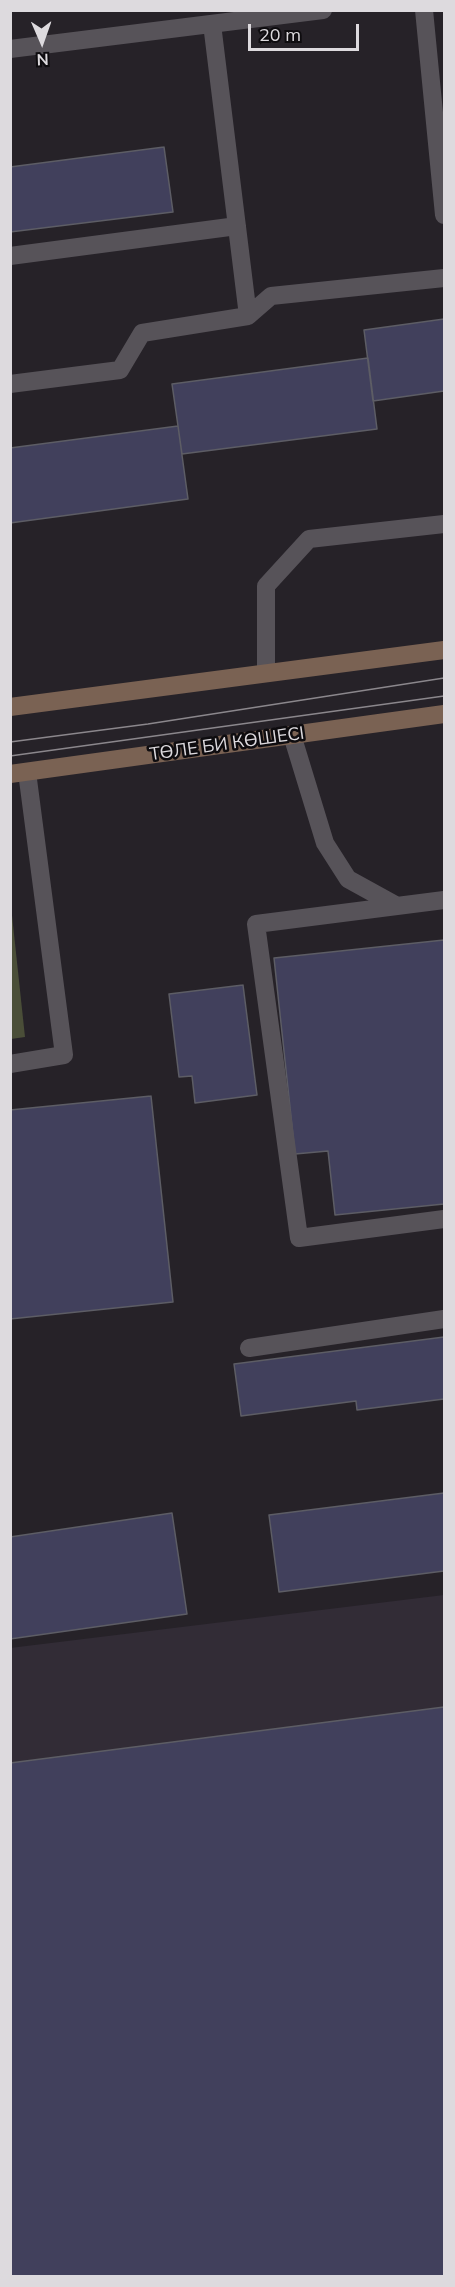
<!DOCTYPE html>
<html>
<head>
<meta charset="utf-8">
<style>
  body { margin:0 }
  #map { position:relative; width:455px; height:2287px; overflow:hidden; background:#262228; font-family:Mulish,sans-serif }
  canvas { display:block }
  .frame { position:absolute; inset:0; border:12px solid #dddade; pointer-events:none }
  .north { position:absolute; left:12px; top:12px; width:60px; height:60px; -webkit-text-stroke:4px #0e0c0f; paint-order:stroke; rotate:178deg; font-size:16px; font-weight:700; line-height:24px; text-align:center; color:#dddade }
  .north::after { content:''; display:block; margin:auto; width:21px; height:27px; background:#dddade; clip-path:polygon(50% 0,100% 100%,50% 72%,0 100%) }
  .scale { position:absolute; left:248px; top:24px; width:111px; height:27px; box-sizing:border-box; border:3px solid #dddade; border-top:0; padding-left:8px; font-size:18px; line-height:21px; white-space:nowrap; color:#dddade; -webkit-text-stroke:4px #0e0c0f; paint-order:stroke }
</style>
</head>
<body>
<div id="map">
<canvas width="455" height="2287"></canvas>
<div class="frame"></div>
<div class="north">N</div>
<div class="scale">20 m</div>
</div>
<script>
const ctx = document.querySelector('canvas').getContext('2d');
ctx.lineJoin = 'round';
function paint(path, color) { ctx.fillStyle = color; ctx.fill(path, 'evenodd'); }
const toPath = rows => new Path2D(rows.map(r => 'M' + r).join(''));
function strokePath(path, color, width, dash) { ctx.strokeStyle = color; ctx.lineWidth = width; ctx.lineCap = dash ? 'butt' : 'round'; ctx.setLineDash(dash || []); ctx.stroke(path); }
function write(font, color, halo, rows, align = 'center') {
  ctx.font = font + ' Mulish,sans-serif'; ctx.lineWidth = 5; ctx.setLineDash([]); ctx.textBaseline = 'middle'; ctx.strokeStyle = halo; ctx.fillStyle = color; for (const [text, x, y, turn = 0] of rows) {
    ctx.save(); ctx.translate(x, y); ctx.rotate((+turn || 0) * Math.PI / 180); ctx.textAlign = isNaN(turn) ? turn : align; if (halo) ctx.strokeText(text, 0, 0); ctx.fillText(text, 0, 0); ctx.restore();
  }
}
const built = toPath([
  [444,1595,444,2276,11,2276,10,1648]
]);
const green = toPath([
  [11,906,25,1037,11,1039,10,1039]
]);
const building = toPath([
  [164,147,173,212,10,232,10,167,164,147],
  [444,319,444,391,373,401,364,330,444,319],
  [368,358,377,429,182,454,172,384,368,358],
  [178,426,188,499,10,523,10,448,178,426],
  [444,940,444,1204,335,1215,328,1151,295,1154,274,958,444,940],
  [243,985,257,1095,195,1103,192,1076,179,1077,169,994,243,985],
  [151,1096,173,1302,10,1319,10,1110,151,1096],
  [444,1337,444,1399,357,1410,356,1401,241,1416,234,1364,444,1337],
  [444,1493,444,1571,279,1592,269,1515,444,1493],
  [172,1513,187,1614,10,1639,10,1537,172,1513],
  [444,1707,444,2276,10,2276,10,1763,444,1707]
]);
const lane = toPath([
  [424,10,444,215],
  [212,24,248,316],
  [10,49,323,10],
  [10,256,237,226],
  [10,384,120,370,142,333,248,316,271,296,444,278],
  [266,673,266,586,309,539,444,524],
  [292,735,325,843,348,879,397,906],
  [444,900,256,924,299,1238,444,1219],
  [10,1064,64,1055,27,772],
  [249,1348,444,1319]
]);
const secondary = toPath([
  [10,707,444,650],
  [10,774,444,714]
]);
const tram = toPath([
  [10,742,148,724,444,678],
  [10,756,444,696]
]);
const streetNames = [
  ["ТӨЛЕ БИ КӨШЕСІ",227,744,-8]
];
paint(built, '#322c36');
paint(green, '#4a4e38');
paint(building, '#41405c');
strokePath(building, '#5d5d65', 1.5);
strokePath(lane, '#575359', 18);
strokePath(secondary, '#7a6253', 18);
strokePath(tram, '#8b878c', 1.5);
write('18px', '#dddade', '#0e0c0f', streetNames);
</script>
</body>
</html>
